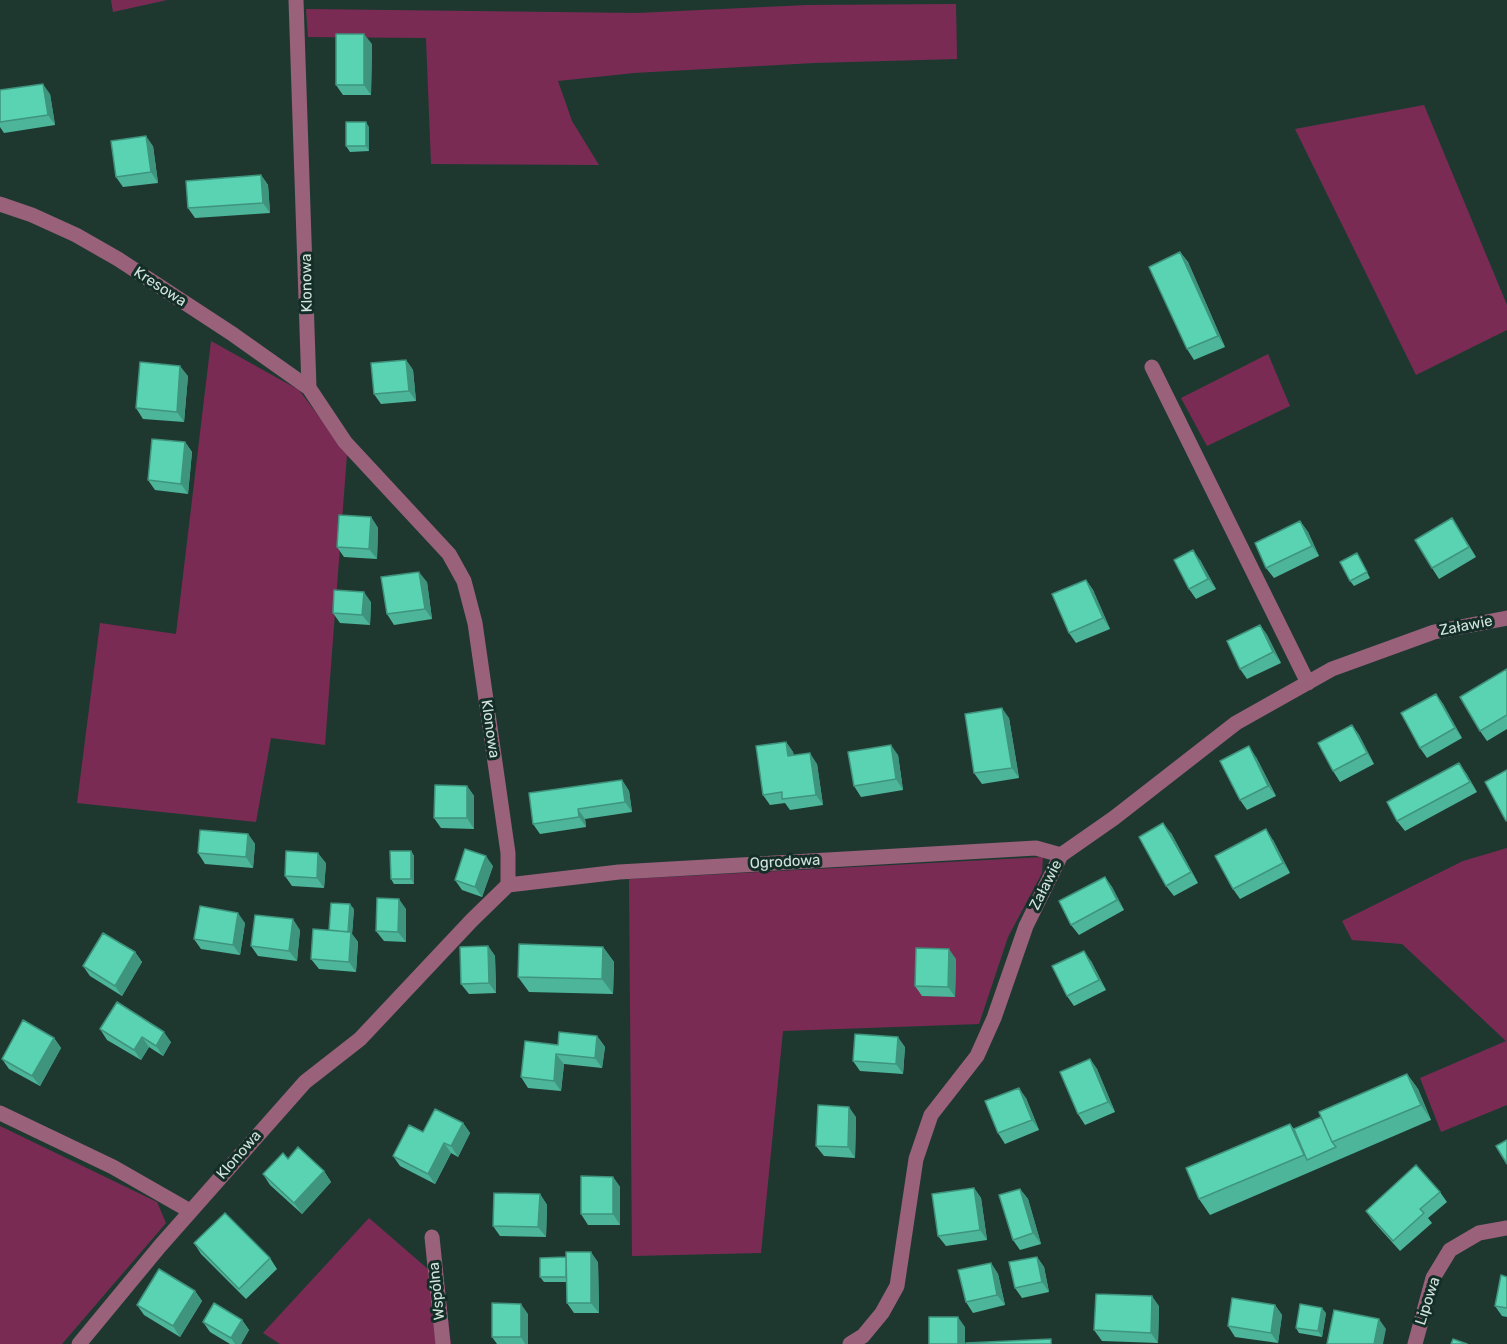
<!DOCTYPE html>
<html>
<head>
<meta charset="utf-8">
<style>
  body { margin:0 }
  canvas { display:block; background:#1e3830 }
</style>
</head>
<body>
<canvas width="1507" height="1344"></canvas>
<script>
const ctx = document.querySelector('canvas').getContext('2d');
ctx.lineJoin = 'round';
function paint(path, color) { ctx.fillStyle = color; ctx.fill(path, 'evenodd'); }
const toPath = rows => new Path2D(rows.map(r => 'M' + r).join(''));
function strokePath(path, color, width, dash) { ctx.strokeStyle = color; ctx.lineWidth = width; ctx.lineCap = dash ? 'butt' : 'round'; ctx.setLineDash(dash || []); ctx.stroke(path); }
function write(font, color, halo, rows, align = 'center') {
  ctx.font = font + ' Rubik,sans-serif'; ctx.lineWidth = 6; ctx.setLineDash([]); ctx.textBaseline = 'middle'; ctx.strokeStyle = halo; ctx.fillStyle = color; for (const [text, x, y, turn = 0] of rows) {
    ctx.save(); ctx.translate(x, y); ctx.rotate((+turn || 0) * Math.PI / 180); ctx.textAlign = isNaN(turn) ? turn : align; if (halo) ctx.strokeText(text, 0, 0); ctx.fillText(text, 0, 0); ctx.restore();
  }
}
const green = toPath([
  [111,0,167,0,113,12],
  [956,4,957,59,814,63,634,73,558,81,572,121,599,165,431,164,426,38,308,37,306,9,637,13,807,5],
  [1424,105,1507,305,1507,330,1416,375,1295,129],
  [211,341,299,390,347,454,325,745,271,738,256,822,77,803,100,623,176,634],
  [1268,354,1290,406,1207,446,1181,398],
  [1507,848,1507,1105,1441,1132,1420,1078,1506,1041,1402,944,1352,940,1342,921,1463,861],
  [1043,857,1042,873,1008,937,979,1024,783,1031,761,1253,632,1256,629,879],
  [0,1126,157,1202,166,1223,62,1344,0,1344],
  [369,1218,444,1283,451,1344,280,1344,263,1333]
]);
const minor = toPath([
  [0,204,32,215,76,235,118,259,234,335,309,388],
  [1152,367,1308,683],
  [508,885,619,872,1036,848,1061,855],
  [0,1113,113,1167,190,1211],
  [432,1237,443,1344],
  [79,1344,160,1246,305,1082,360,1039,472,920,508,885,508,853,475,623,464,581,449,554,345,442,309,388,296,0],
  [850,1344,863,1336,882,1313,897,1286,916,1159,931,1115,977,1056,994,1018,1026,926,1061,855,1114,818,1236,723,1332,669,1434,632,1507,618],
  [1415,1344,1433,1278,1450,1250,1479,1233,1507,1228]
]);
const wall = toPath([
  [372,44,371,95,343,95,336,85],
  [0,90,50,94,55,125,4,133,0,127],
  [369,127,369,151,350,152,346,146],
  [153,146,158,183,123,187,116,177],
  [261,175,268,185,270,213,195,218,188,208],
  [1180,252,1188,262,1225,347,1194,360,1187,349],
  [406,360,413,370,416,401,381,404,374,394],
  [188,376,184,422,143,419,136,408],
  [185,442,192,452,188,494,155,490,148,480],
  [371,517,378,528,377,559,344,557,337,547],
  [1452,518,1459,529,1476,557,1439,579,1432,568],
  [1300,521,1308,532,1319,556,1274,578,1266,568],
  [1357,553,1370,578,1354,586,1350,581],
  [1200,560,1216,589,1196,599,1189,589],
  [1086,580,1093,590,1110,629,1076,643,1069,633],
  [427,582,432,619,394,625,387,614],
  [371,602,370,625,340,623,333,613],
  [1260,625,1267,635,1281,663,1247,679,1240,669],
  [1507,669,1507,729,1487,741,1480,731],
  [1436,694,1443,704,1462,738,1427,758,1420,748],
  [1009,718,1019,778,982,784,974,773],
  [1352,725,1359,735,1374,764,1340,782,1333,771],
  [786,742,793,752,794,756,817,764,823,805,790,810,785,803,770,805,763,795],
  [898,755,903,790,861,797,854,786],
  [1256,757,1276,796,1247,810,1240,800],
  [1466,773,1477,792,1405,831,1397,821],
  [622,780,629,791,632,812,585,819,586,827,540,834,533,824],
  [467,786,474,796,474,829,441,828,434,818],
  [1171,833,1198,883,1174,896,1166,886],
  [248,834,255,844,253,868,205,864,198,853],
  [1273,840,1290,873,1240,899,1233,889],
  [411,851,414,856,414,884,394,884,391,879],
  [326,863,324,888,292,886,285,876],
  [493,866,482,897,462,890,455,880],
  [1105,877,1112,887,1124,910,1079,935,1071,925],
  [354,909,352,934,358,942,356,972,319,969,311,959,329,930],
  [406,909,406,942,384,941,376,931],
  [245,923,240,955,201,949,194,939],
  [300,930,297,961,258,956,251,946],
  [488,946,495,956,496,993,469,994,461,984],
  [603,947,614,962,613,994,529,992,518,977],
  [135,952,142,962,122,996,90,976,83,966],
  [956,959,955,997,922,996,915,986],
  [1091,961,1106,990,1074,1006,1067,996],
  [100,1029,171,1042,163,1056,149,1047,141,1060,107,1040],
  [597,1036,605,1047,602,1068,564,1064,561,1091,528,1088,521,1077,558,1045],
  [54,1038,61,1048,40,1086,9,1069,2,1059],
  [905,1047,903,1074,860,1071,853,1061],
  [1090,1059,1097,1069,1115,1112,1085,1125,1078,1114],
  [1407,1074,1418,1089,1431,1120,1210,1215,1199,1199,1290,1124,1294,1129,1321,1117],
  [1026,1098,1039,1130,1005,1144,998,1133],
  [856,1117,855,1158,824,1156,816,1146],
  [463,1123,470,1133,458,1157,451,1153,435,1184,400,1166,393,1156,423,1132],
  [288,1159,324,1171,331,1182,302,1214,270,1185,263,1174],
  [613,1177,620,1187,620,1225,588,1225,581,1214],
  [974,1188,981,1198,987,1240,946,1246,938,1236],
  [1020,1189,1028,1199,1041,1244,1020,1250,1013,1240],
  [1440,1192,1447,1202,1428,1218,1432,1223,1400,1251,1373,1221,1366,1211],
  [540,1194,547,1205,546,1237,500,1236,493,1226],
  [194,1243,270,1258,277,1269,246,1299,201,1254],
  [1037,1257,1044,1267,1049,1292,1022,1298,1015,1288],
  [598,1262,599,1313,574,1313,567,1303,566,1282,544,1282,540,1277],
  [991,1263,998,1274,1005,1305,973,1313,966,1302],
  [1507,1277,1507,1317,1502,1316,1495,1306],
  [195,1291,202,1301,180,1337,144,1315,137,1305],
  [1275,1305,1282,1315,1278,1343,1235,1337,1228,1326],
  [1159,1306,1158,1343,1102,1341,1094,1330],
  [1326,1313,1322,1337,1299,1333,1296,1328],
  [528,1314,528,1344,497,1344,492,1337],
  [242,1320,249,1330,241,1344,230,1344,210,1332,203,1322]
]);
const shadedWall = toPath([
  [364,34,372,44,371,95,364,85],
  [43,84,50,94,55,125,48,115],
  [366,122,369,127,369,151,366,146],
  [146,136,153,146,158,183,151,172],
  [261,175,268,185,270,213,263,203],
  [1180,252,1188,262,1225,347,1218,336],
  [406,360,413,370,416,401,409,391],
  [180,366,188,376,184,422,177,412],
  [185,442,192,452,188,494,181,484],
  [371,517,378,528,377,559,369,549],
  [1452,518,1459,529,1476,557,1469,547],
  [1300,521,1308,532,1319,556,1312,546],
  [1193,550,1200,560,1216,589,1208,579],
  [419,572,427,582,432,619,425,609],
  [1086,580,1093,590,1110,629,1103,618],
  [364,592,371,602,370,625,362,615],
  [1260,625,1267,635,1281,663,1273,652],
  [1436,694,1443,704,1462,738,1455,728],
  [1002,708,1009,718,1019,778,1012,768],
  [1352,725,1359,735,1374,764,1367,753],
  [786,742,793,752,795,766,788,756],
  [891,745,898,755,903,790,896,779],
  [1249,746,1256,757,1276,796,1268,786],
  [810,753,817,764,823,805,816,795],
  [1459,763,1466,773,1477,792,1470,782],
  [622,780,629,791,632,812,625,802],
  [467,786,474,796,474,829,467,818],
  [578,809,585,819,586,827,579,817],
  [1163,823,1171,833,1198,883,1191,872],
  [1266,829,1273,840,1290,873,1283,863],
  [248,834,255,844,253,868,246,857],
  [411,851,414,856,414,884,411,879],
  [318,853,326,863,324,888,317,878],
  [486,856,493,866,482,897,475,887],
  [1105,877,1112,887,1124,910,1117,900],
  [399,899,406,909,406,942,398,932],
  [350,904,354,909,352,934,358,942,356,972,349,962,348,936],
  [238,913,245,923,240,955,233,945],
  [293,919,300,930,297,961,289,951],
  [488,946,495,956,496,993,489,983],
  [603,947,614,962,613,994,602,979],
  [949,949,956,959,955,997,948,987],
  [1084,951,1091,961,1106,990,1099,980],
  [135,952,142,962,122,996,115,986],
  [164,1032,171,1042,163,1056,156,1046],
  [597,1036,605,1047,602,1068,595,1058],
  [142,1037,149,1047,141,1060,134,1050],
  [898,1037,905,1047,903,1074,896,1064],
  [54,1038,61,1048,40,1086,32,1076],
  [556,1054,564,1064,561,1091,554,1081],
  [1090,1059,1097,1069,1115,1112,1108,1102],
  [1407,1074,1418,1089,1431,1120,1421,1105],
  [1019,1088,1026,1098,1039,1130,1032,1120],
  [849,1107,856,1117,855,1158,848,1147],
  [463,1123,470,1133,458,1157,451,1146],
  [1290,1124,1301,1139,1307,1160,1304,1155],
  [444,1143,451,1153,435,1184,428,1174],
  [324,1171,331,1182,302,1214,294,1203],
  [613,1177,620,1187,620,1225,613,1214],
  [974,1188,981,1198,987,1240,980,1230],
  [1020,1189,1028,1199,1041,1244,1033,1233],
  [540,1194,547,1205,546,1237,538,1227],
  [591,1252,598,1262,599,1313,591,1303],
  [1037,1257,1044,1267,1049,1292,1042,1282],
  [991,1263,998,1274,1005,1305,997,1295],
  [195,1291,202,1301,180,1337,173,1326],
  [1152,1296,1159,1306,1158,1343,1151,1333],
  [521,1304,528,1314,528,1344,525,1344,521,1337],
  [1275,1305,1282,1315,1278,1343,1271,1333],
  [1322,1308,1326,1313,1322,1337,1318,1331],
  [958,1317,965,1327,965,1344,958,1344],
  [1379,1319,1386,1329,1383,1344,1374,1344],
  [242,1320,249,1330,241,1344,235,1344,231,1338]
]);
const building = toPath([
  [336,34,364,34,364,85,336,85,336,34],
  [43,84,48,115,0,122,0,90,43,84],
  [346,122,366,122,366,146,346,146,346,122],
  [146,136,151,172,116,177,111,141,146,136],
  [261,175,263,203,188,208,186,181,261,175],
  [1180,252,1218,336,1187,349,1149,267,1180,252],
  [406,360,409,391,374,394,371,363,406,360],
  [140,362,180,366,177,412,136,408,140,362],
  [152,439,185,442,181,484,148,480,152,439],
  [339,515,371,517,369,549,337,547,339,515],
  [1452,518,1469,547,1432,568,1415,540,1452,518],
  [1300,521,1312,546,1266,568,1255,543,1300,521],
  [1193,550,1208,579,1189,589,1174,560,1193,550],
  [1357,553,1367,572,1350,581,1340,562,1357,553],
  [419,572,425,609,387,614,381,577,419,572],
  [1086,580,1103,618,1069,633,1052,594,1086,580],
  [334,590,364,592,362,615,333,613,334,590],
  [1260,625,1273,652,1240,669,1227,641,1260,625],
  [1507,669,1507,715,1480,731,1460,697,1507,669],
  [1436,694,1455,728,1420,748,1401,713,1436,694],
  [1002,708,1012,768,974,773,965,714,1002,708],
  [1352,725,1367,753,1333,771,1318,743,1352,725],
  [786,742,788,756,810,753,816,795,782,799,782,792,763,795,756,746,786,742],
  [891,745,896,779,854,786,848,752,891,745],
  [1249,746,1268,786,1240,800,1220,761,1249,746],
  [1459,763,1470,782,1397,821,1387,802,1459,763],
  [1507,770,1507,820,1506,821,1485,782,1507,770],
  [622,780,625,802,578,809,579,817,533,824,529,793,622,780],
  [435,785,467,786,467,818,434,818,435,785],
  [1163,823,1191,872,1166,886,1139,837,1163,823],
  [1266,829,1283,863,1233,889,1215,856,1266,829],
  [200,830,248,834,246,857,198,853,200,830],
  [465,849,486,856,475,887,455,880,465,849],
  [286,851,318,853,317,878,285,876,286,851],
  [390,851,411,851,411,879,391,879,390,851],
  [1105,877,1117,900,1071,925,1059,901,1105,877],
  [377,898,399,899,398,932,376,931,377,898],
  [331,903,350,904,348,932,329,930,331,903],
  [200,906,238,913,233,945,194,939,200,906],
  [255,915,293,919,289,951,251,946,255,915],
  [313,929,351,932,349,962,311,959,313,929],
  [103,933,135,952,115,986,83,966,103,933],
  [519,944,603,947,602,979,518,977,519,944],
  [488,946,489,983,461,984,460,947,488,946],
  [916,948,949,949,948,987,915,986,916,948],
  [1084,951,1099,980,1067,996,1052,966,1084,951],
  [117,1002,164,1032,156,1046,142,1037,134,1050,100,1029,117,1002],
  [23,1020,54,1038,32,1076,2,1059,23,1020],
  [559,1032,597,1036,595,1058,556,1054,554,1081,521,1077,525,1041,558,1045,559,1032],
  [855,1034,898,1037,896,1064,853,1061,855,1034],
  [1090,1059,1108,1102,1078,1114,1060,1072,1090,1059],
  [1407,1074,1421,1105,1332,1142,1319,1112,1407,1074],
  [1019,1088,1032,1120,998,1133,985,1101,1019,1088],
  [818,1105,849,1107,848,1147,816,1146,818,1105],
  [435,1109,463,1123,451,1146,444,1143,428,1174,393,1156,409,1125,423,1132,435,1109],
  [1321,1117,1332,1142,1336,1147,1307,1160,1294,1129,1321,1117],
  [1290,1124,1304,1155,1199,1199,1186,1168,1290,1124],
  [1507,1140,1507,1164,1496,1146,1507,1140],
  [298,1147,324,1171,294,1203,263,1174,283,1153,288,1159,298,1147],
  [1416,1165,1440,1192,1420,1209,1424,1213,1393,1241,1366,1211,1416,1165],
  [581,1176,613,1177,613,1214,581,1214,581,1176],
  [974,1188,980,1230,938,1236,932,1194,974,1188],
  [1020,1189,1033,1233,1013,1240,999,1195,1020,1189],
  [494,1193,540,1194,538,1227,493,1226,494,1193],
  [225,1213,270,1258,239,1289,194,1243,225,1213],
  [566,1252,591,1252,591,1303,567,1303,566,1252],
  [566,1257,566,1277,540,1277,540,1258,566,1257],
  [1037,1257,1042,1282,1015,1288,1009,1262,1037,1257],
  [991,1263,997,1295,966,1302,958,1270,991,1263],
  [159,1269,195,1291,173,1326,137,1305,159,1269],
  [1501,1275,1507,1277,1507,1308,1495,1306,1501,1275],
  [1096,1294,1152,1296,1151,1333,1094,1330,1096,1294],
  [1232,1298,1275,1305,1271,1333,1228,1326,1232,1298],
  [214,1303,242,1320,231,1338,203,1322,214,1303],
  [492,1303,521,1304,521,1337,492,1337,492,1303],
  [1300,1304,1322,1308,1318,1331,1296,1328,1300,1304],
  [1334,1310,1379,1319,1374,1344,1327,1344,1334,1310],
  [929,1317,958,1317,958,1344,929,1344,929,1317],
  [1051,1339,1051,1344,966,1344,966,1343,1051,1339],
  [1453,1339,1467,1344,1451,1344,1453,1339]
]);
const streetNames = [
  ["Klonowa",307,283,-91],
  ["Kresowa",160,287,33],
  ["Załawie",1466,626,-11],
  ["Klonowa",490,729,82],
  ["Ogrodowa",785,862,-3],
  ["Załawie",1046,885,-63],
  ["Klonowa",239,1155,-49],
  ["Wspólna",437,1291,-96],
  ["Lipowa",1428,1301,-72]
];
paint(green, '#7a2b54');
strokePath(minor, '#99617a', 15);
paint(wall, '#4db599');
paint(shadedWall, '#3f947d');
paint(building, '#5ad3b2');
strokePath(building, '#3f947d', 1.5);
write('15px', '#d2e2dc', '#132e26', streetNames);
</script>
</body>
</html>
